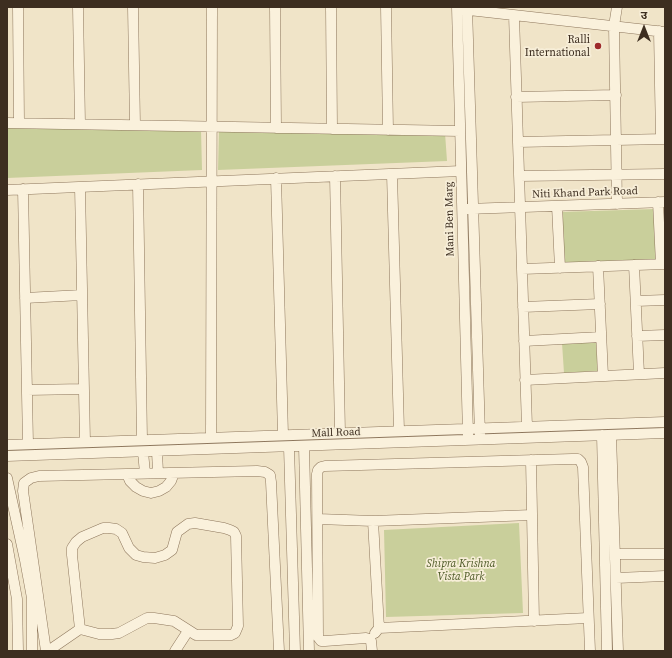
<!DOCTYPE html>
<html>
<head>
<meta charset="utf-8">
<style>
  body { margin:0 }
  #map { position:relative; width:672px; height:658px; overflow:hidden; background:#f0e4c8; font-family:"Source Serif 4","Noto Sans Devanagari",serif }
  canvas { display:block }
  .frame { position:absolute; inset:0; border:8px solid #3d2e20; pointer-events:none }
  .north { position:absolute; left:624px; top:8px; width:40px; height:40px; -webkit-text-stroke:3px #f7eed8; paint-order:stroke; rotate:0deg; font-size:11px; font-weight:700; line-height:16px; text-align:center; color:#3d2e20 }
  .north::after { content:''; display:block; margin:auto; width:14px; height:18px; background:#3d2e20; clip-path:polygon(50% 0,100% 100%,50% 72%,0 100%) }
</style>
</head>
<body>
<div id="map">
<canvas width="672" height="658"></canvas>
<div class="frame"></div>
<div class="north">उ</div>
</div>
<script>
const ctx = document.querySelector('canvas').getContext('2d');
ctx.lineJoin = 'round';
function paint(path, color) { ctx.fillStyle = color; ctx.fill(path, 'evenodd'); }
const toPath = rows => new Path2D(rows.map(r => 'M' + r).join(''));
function strokePath(path, color, width, dash) { ctx.strokeStyle = color; ctx.lineWidth = width; ctx.lineCap = dash ? 'butt' : 'round'; ctx.setLineDash(dash || []); ctx.stroke(path); }
function write(font, color, halo, rows, align = 'center') {
  ctx.font = font + ' "Source Serif 4",serif'; ctx.lineWidth = 3.5; ctx.setLineDash([]); ctx.textBaseline = 'middle'; ctx.strokeStyle = halo; ctx.fillStyle = color; for (const [text, x, y, turn = 0] of rows) {
    ctx.save(); ctx.translate(x, y); ctx.rotate((+turn || 0) * Math.PI / 180); ctx.textAlign = isNaN(turn) ? turn : align; if (halo) ctx.strokeText(text, 0, 0); ctx.fillText(text, 0, 0); ctx.restore();
  }
}
const green = toPath([
  [7,128,201,130,202,170,7,178],
  [219,130,445,133,447,161,218,170],
  [655,209,657,259,562,263,560,212],
  [596,341,598,371,564,373,562,343],
  [519,523,523,613,386,617,384,530]
]);
const minor = toPath([
  [18,7,19,123],
  [78,7,80,124],
  [133,7,135,125],
  [275,7,276,128],
  [331,7,332,129],
  [386,7,388,130],
  [457,7,468,435],
  [467,7,480,435],
  [617,7,614,26,617,204],
  [460,9,665,32],
  [514,15,527,427],
  [659,31,661,139],
  [516,97,616,95],
  [7,123,460,131],
  [518,142,665,139],
  [392,174,399,431],
  [335,176,340,433],
  [519,176,665,174],
  [276,178,283,435],
  [138,184,142,440],
  [80,187,85,442],
  [23,189,28,444],
  [7,190,461,171],
  [658,202,661,264],
  [557,206,560,268],
  [467,209,665,202],
  [634,265,639,374],
  [598,266,603,376],
  [522,269,665,264],
  [25,298,82,295],
  [636,301,665,300],
  [523,307,600,304],
  [637,336,665,335],
  [524,341,601,337],
  [525,380,665,373],
  [27,390,84,389],
  [602,435,607,651],
  [611,435,618,651],
  [211,438,212,7],
  [7,445,665,422],
  [304,446,309,651],
  [289,447,295,651],
  [157,451,158,473],
  [143,452,145,473],
  [7,456,665,433],
  [531,460,534,621],
  [127,474,130,481,136,487,143,491,151,493,159,491,166,487,171,481,174,473],
  [7,478,25,560,32,598,32,651],
  [318,519,373,521],
  [7,544,17,599,18,651],
  [615,554,665,554],
  [616,578,665,576],
  [379,628,373,521,532,515],
  [375,633,379,628,588,618],
  [46,651,23,491,24,483,31,478,39,476,257,471,265,472,270,475,271,482,279,651],
  [48,651,80,629,99,634,112,634,119,633,147,618,154,618,174,621,196,635,231,635,235,633,238,626,236,536,234,532,230,530,224,528,195,523,188,524,177,532,172,550,165,555,155,558,143,557,136,555,129,548,122,533,116,529,109,528,103,528,82,537,76,542,72,548,72,555,80,629],
  [175,651,188,631],
  [372,651,371,641,370,639,366,638,325,641,321,641,318,637,317,474,318,470,321,467,325,466,572,459,578,459,581,462,583,467,590,651]
]);
const markers = [
  [598,46,4,"#9e2a2b"]
];
const poiNames = [
  ["Ralli",590,40],
  ["International",590,53]
];
const streetNames = [
  ["Niti Khand Park Road",585,193,-2],
  ["Mani Ben Marg",450,219,-91],
  ["Mall Road",336,433,-2]
];
const parkNames = [
  ["Shipra Krishna",461,564],
  ["Vista Park",461,577]
];
paint(green, '#c9cf9b');
strokePath(minor, '#8d765c', 11);
strokePath(minor, '#faf1dc', 10);
for (const [x, y, r, color] of markers) { const dot = new Path2D(); dot.arc(x, y, r, 0, 2 * Math.PI); ctx.fillStyle = color; ctx.fill(dot); strokePath(dot, '#f7eed8', 1.5); }
write('11px', '#3d2e20', '#f7eed8', poiNames, 'right');
write('11px', '#3d2e20', '#f7eed8', streetNames);
write('italic 11px', '#4d5a26', '#f7eed8', parkNames);
</script>
</body>
</html>
